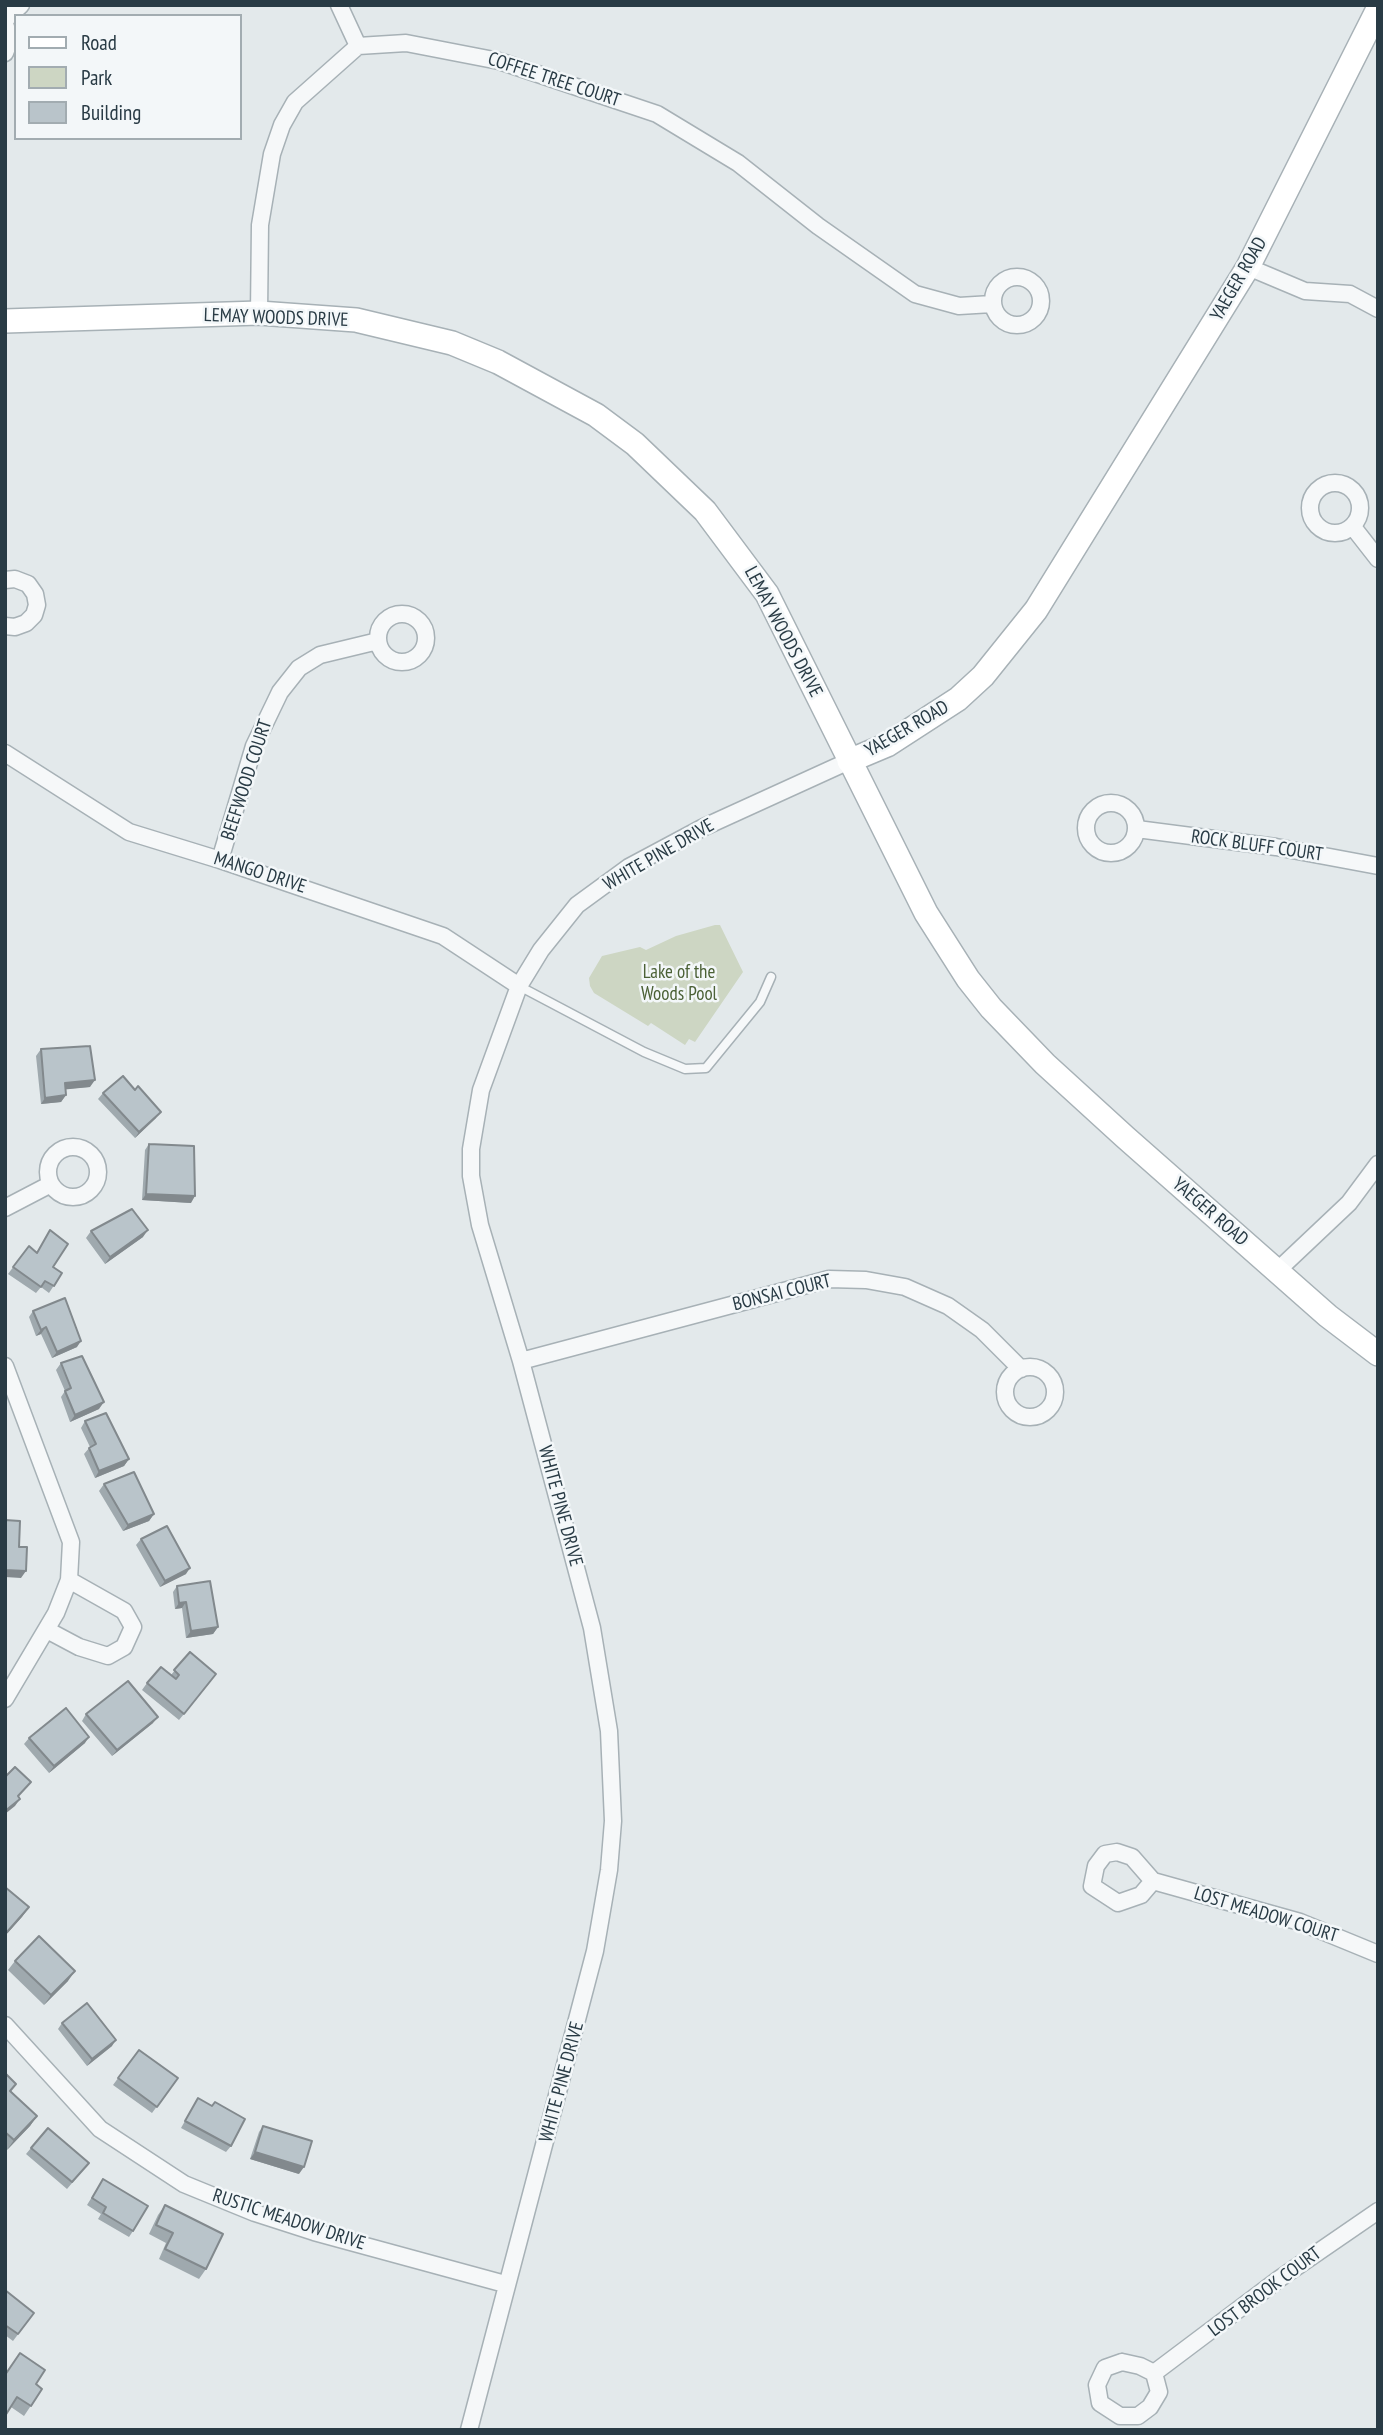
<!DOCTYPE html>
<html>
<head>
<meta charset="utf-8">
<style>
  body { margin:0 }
  #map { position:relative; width:1383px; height:2435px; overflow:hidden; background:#e3e9eb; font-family:"PT Sans Narrow",sans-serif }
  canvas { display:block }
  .frame { position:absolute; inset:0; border:7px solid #293b45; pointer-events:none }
  .legend { position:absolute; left:14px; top:14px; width:228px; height:126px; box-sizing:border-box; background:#f3f7f9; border:2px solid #a2acb1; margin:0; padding:9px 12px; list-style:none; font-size:21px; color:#293b45 }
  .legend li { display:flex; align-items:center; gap:14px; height:35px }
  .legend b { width:35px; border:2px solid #a2acb1 }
</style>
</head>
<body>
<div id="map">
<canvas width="1383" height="2435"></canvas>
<div class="frame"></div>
<ul class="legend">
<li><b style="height:9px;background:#fff"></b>Road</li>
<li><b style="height:19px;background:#cdd6c3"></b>Park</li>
<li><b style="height:19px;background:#b9c4ca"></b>Building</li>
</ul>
</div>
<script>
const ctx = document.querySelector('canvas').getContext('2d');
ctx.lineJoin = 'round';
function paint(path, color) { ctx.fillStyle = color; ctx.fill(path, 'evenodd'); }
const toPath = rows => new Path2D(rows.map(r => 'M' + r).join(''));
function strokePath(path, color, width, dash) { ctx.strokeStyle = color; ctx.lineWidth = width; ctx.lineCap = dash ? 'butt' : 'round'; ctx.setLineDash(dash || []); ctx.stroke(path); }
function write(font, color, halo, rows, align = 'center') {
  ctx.font = font + ' "PT Sans Narrow",sans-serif'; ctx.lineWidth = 5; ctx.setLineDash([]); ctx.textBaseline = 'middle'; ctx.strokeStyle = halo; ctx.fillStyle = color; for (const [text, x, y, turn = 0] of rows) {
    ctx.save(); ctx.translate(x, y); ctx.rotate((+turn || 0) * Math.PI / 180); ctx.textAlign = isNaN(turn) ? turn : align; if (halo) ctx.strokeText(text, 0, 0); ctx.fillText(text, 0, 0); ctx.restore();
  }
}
const green = toPath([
  [715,925,720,925,743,972,695,1042,689,1039,685,1045,651,1023,648,1026,594,993,590,986,589,978,602,956,640,947,646,950,676,936]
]);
const lane = toPath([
  [519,986,644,1052,685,1069,706,1068,760,1002,771,977]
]);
const street = toPath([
  [339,5,358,46],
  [5,20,21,5],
  [5,24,10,40,5,53],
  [1248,267,1305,291,1350,294,1378,309],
  '993 301a24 24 0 1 1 48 0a24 24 0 1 1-48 0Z',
  [259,313,260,225,272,154,282,125,295,102,358,46,406,43,499,61,657,114,738,163,818,226,915,294,959,306,992,304],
  '1310 508a25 25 0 1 1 50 0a25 25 0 1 1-50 0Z',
  [1353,527,1378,559],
  [5,580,15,579,28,584,35,594,37,605,34,615,26,623,15,627,5,626],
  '378 638a24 24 0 1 1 48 0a24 24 0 1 1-48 0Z',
  [5,753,129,832,220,860,443,936,519,986],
  '1086 828a25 25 0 1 1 50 0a25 25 0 1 1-50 0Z',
  [1137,829,1276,847,1378,866],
  [220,860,254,746,280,692,299,668,320,655,378,641],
  '48 1172a25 25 0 1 1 50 0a25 25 0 1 1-50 0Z',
  [5,1208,51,1184],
  [1277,1271,1349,1203,1378,1164],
  [521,1361,829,1279,866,1280,905,1287,948,1306,982,1330,1021,1369],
  [5,1366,71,1542,69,1580,56,1613,5,1699],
  '1005 1392a25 25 0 1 1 50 0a25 25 0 1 1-50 0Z',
  [47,1630,79,1647,108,1656,124,1647,133,1627,124,1611,69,1580],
  [1153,1881,1141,1895,1118,1903,1092,1886,1096,1866,1105,1854,1117,1852,1132,1857,1153,1881,1300,1922,1378,1954],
  [5,2025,100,2129,184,2184,255,2213,314,2232,505,2284],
  [1122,2362,1140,2366,1154,2373,1159,2392,1150,2407,1138,2416,1120,2416,1100,2403,1097,2385,1105,2368,1122,2362],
  [1154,2373,1279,2279,1378,2211],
  [469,2430,595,1951,609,1870,613,1821,609,1731,592,1628,521,1361,480,1225,471,1176,471,1149,481,1090,519,986,541,950,577,905,629,867,702,828,849,761]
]);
const secondary = toPath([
  [5,321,259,313,356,320,452,343,498,362,596,415,635,444,705,511,767,594,926,913,968,979,991,1008,1045,1064,1125,1137,1328,1316,1378,1354],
  [849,761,887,745,958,699,983,676,1036,610,1248,267,1378,9]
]);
const wall = toPath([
  [41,1049,90,1087,65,1089,66,1095,61,1102,41,1104,36,1056],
  [103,1093,156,1118,135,1138,98,1099],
  [149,1144,191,1203,142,1200,145,1150],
  [50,1230,53,1267,62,1273,49,1293,41,1287,36,1293,8,1274,29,1246,37,1252],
  [91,1231,143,1237,105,1264,86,1238],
  [33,1311,77,1347,52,1358,41,1334,36,1336,29,1317],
  [61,1363,99,1409,70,1422,61,1397,65,1391,56,1370],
  [85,1421,129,1459,124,1466,95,1478,84,1454,90,1447,81,1428],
  [104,1484,154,1514,149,1521,123,1531,99,1491],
  [141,1539,186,1574,160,1587,136,1545],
  [177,1586,218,1627,213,1634,186,1638,182,1608,175,1609,173,1592],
  [190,1652,211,1681,179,1720,142,1690,147,1683,171,1675],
  [86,1714,153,1723,112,1756,82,1721],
  [29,1738,85,1743,49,1773,24,1744],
  [15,1961,68,1981,44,2005,8,1970],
  [62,2023,112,2046,87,2066,58,2029],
  [139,2050,178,2078,152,2113,113,2085],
  [5,2073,16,2084,11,2091,37,2116,30,2126,7,2150,5,2148],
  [198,2098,231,2146,226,2152,181,2128],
  [263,2126,299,2174,250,2159,259,2132],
  [31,2148,84,2169,67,2189,26,2154],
  [103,2179,133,2231,129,2237,98,2219,101,2214,87,2205],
  [165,2205,206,2269,199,2279,159,2259,166,2243,149,2234,158,2215],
  [5,2290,34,2313,13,2341,5,2335],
  [5,2374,36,2384,42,2389,24,2416,11,2407]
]);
const shadedWall = toPath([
  [95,1080,90,1087,60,1090,65,1083],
  [66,1095,61,1102,41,1104,45,1098],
  [161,1112,156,1118,135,1138,139,1132],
  [146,1194,195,1196,191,1203,142,1200],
  [148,1230,143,1237,105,1264,110,1257],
  [46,1327,41,1334,36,1336,41,1330],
  [81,1341,77,1347,52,1358,57,1352],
  [104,1402,99,1409,70,1422,75,1415],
  [129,1459,124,1466,95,1478,99,1471],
  [154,1514,149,1521,123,1531,128,1525],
  [190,1568,186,1574,160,1587,165,1581],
  [5,1570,26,1571,21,1578,5,1577],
  [186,1602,182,1608,175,1609,179,1603],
  [218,1627,213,1634,186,1638,191,1631],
  [158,1717,153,1723,112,1756,117,1750],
  [89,1737,85,1743,49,1773,54,1766],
  [20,1799,15,1806,5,1814,5,1811],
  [29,1907,22,1917,5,1936,7,1932],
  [75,1971,68,1981,44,2005,51,1995],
  [116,2040,112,2046,87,2066,92,2059],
  [37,2116,30,2126,7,2150,14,2140],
  [255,2152,304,2167,299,2174,250,2159]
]);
const building = toPath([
  [90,1046,95,1080,65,1083,66,1095,45,1098,41,1049,90,1046],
  [123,1076,135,1090,138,1086,161,1112,139,1132,103,1093,123,1076],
  [149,1144,194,1146,195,1196,146,1194,149,1144],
  [132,1209,148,1230,110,1257,91,1231,132,1209],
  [50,1230,68,1244,53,1267,62,1273,54,1286,45,1281,41,1287,13,1267,29,1246,37,1253,50,1230],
  [65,1298,81,1341,57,1352,46,1327,41,1330,33,1311,65,1298],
  [82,1356,104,1402,75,1415,65,1391,71,1388,61,1363,82,1356],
  [106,1413,129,1459,99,1471,89,1448,96,1444,85,1421,106,1413],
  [134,1472,154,1514,128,1525,104,1484,134,1472],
  [5,1520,20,1521,19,1547,27,1547,26,1571,5,1570,5,1520],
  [167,1526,190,1568,165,1581,141,1539,167,1526],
  [210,1581,218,1627,191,1631,186,1602,179,1603,177,1586,210,1581],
  [190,1652,216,1674,184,1714,147,1683,161,1667,176,1679,179,1675,174,1670,190,1652],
  [128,1681,158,1717,117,1750,86,1714,128,1681],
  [66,1708,89,1737,54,1766,29,1738,66,1708],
  [15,1767,31,1782,18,1796,20,1799,5,1811,5,1777,15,1767],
  [5,1887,29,1907,7,1932,5,1931,5,1887],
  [39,1936,75,1971,51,1995,15,1961,39,1936],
  [87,2003,116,2040,92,2059,62,2023,87,2003],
  [139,2050,178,2078,157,2107,118,2078,139,2050],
  [5,2073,16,2084,10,2091,37,2116,14,2140,5,2132,5,2073],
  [198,2098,212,2106,215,2102,245,2119,231,2146,185,2121,198,2098],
  [263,2126,312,2141,304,2167,255,2152,263,2126],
  [48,2128,89,2163,72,2182,31,2148,48,2128],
  [103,2179,148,2206,133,2231,103,2213,106,2207,92,2198,103,2179],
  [165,2205,223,2234,206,2269,165,2249,173,2233,156,2225,165,2205],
  [5,2290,34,2313,18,2334,5,2325,5,2290],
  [20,2353,45,2370,36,2384,42,2389,31,2406,17,2397,5,2416,5,2375,20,2353]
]);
const streetNames = [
  ["COFFEE TREE COURT",554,80,18],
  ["YAEGER ROAD",1239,279,-60],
  ["LEMAY WOODS DRIVE",276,318,2],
  ["LEMAY WOODS DRIVE",783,632,62],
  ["YAEGER ROAD",907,729,-30],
  ["BEEFWOOD COURT",247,780,-72],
  ["ROCK BLUFF COURT",1257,846,8],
  ["WHITE PINE DRIVE",659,855,-30],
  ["MANGO DRIVE",260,873,18],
  ["YAEGER ROAD",1210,1212,41],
  ["BONSAI COURT",782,1293,-14],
  ["WHITE PINE DRIVE",560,1506,75],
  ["LOST MEADOW COURT",1266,1915,17],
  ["WHITE PINE DRIVE",562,2082,-75],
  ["RUSTIC MEADOW DRIVE",289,2220,18],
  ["LOST BROOK COURT",1265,2292,-37]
];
const parkNames = [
  ["Lake of the",679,973],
  ["Woods Pool",679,995]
];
paint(green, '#cdd6c3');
strokePath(lane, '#a7b1b6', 11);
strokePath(street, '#a7b1b6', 19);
strokePath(secondary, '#a7b1b6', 26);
strokePath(lane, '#f6f8f9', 8);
strokePath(street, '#f6f8f9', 16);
strokePath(secondary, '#fff', 23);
paint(wall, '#9fa9ae');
paint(shadedWall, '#82898d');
paint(building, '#b9c4ca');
strokePath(building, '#82898d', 2);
write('19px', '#293b45', '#f3f7f9', streetNames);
write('19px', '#4b6136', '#f3f7f9', parkNames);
</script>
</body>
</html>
